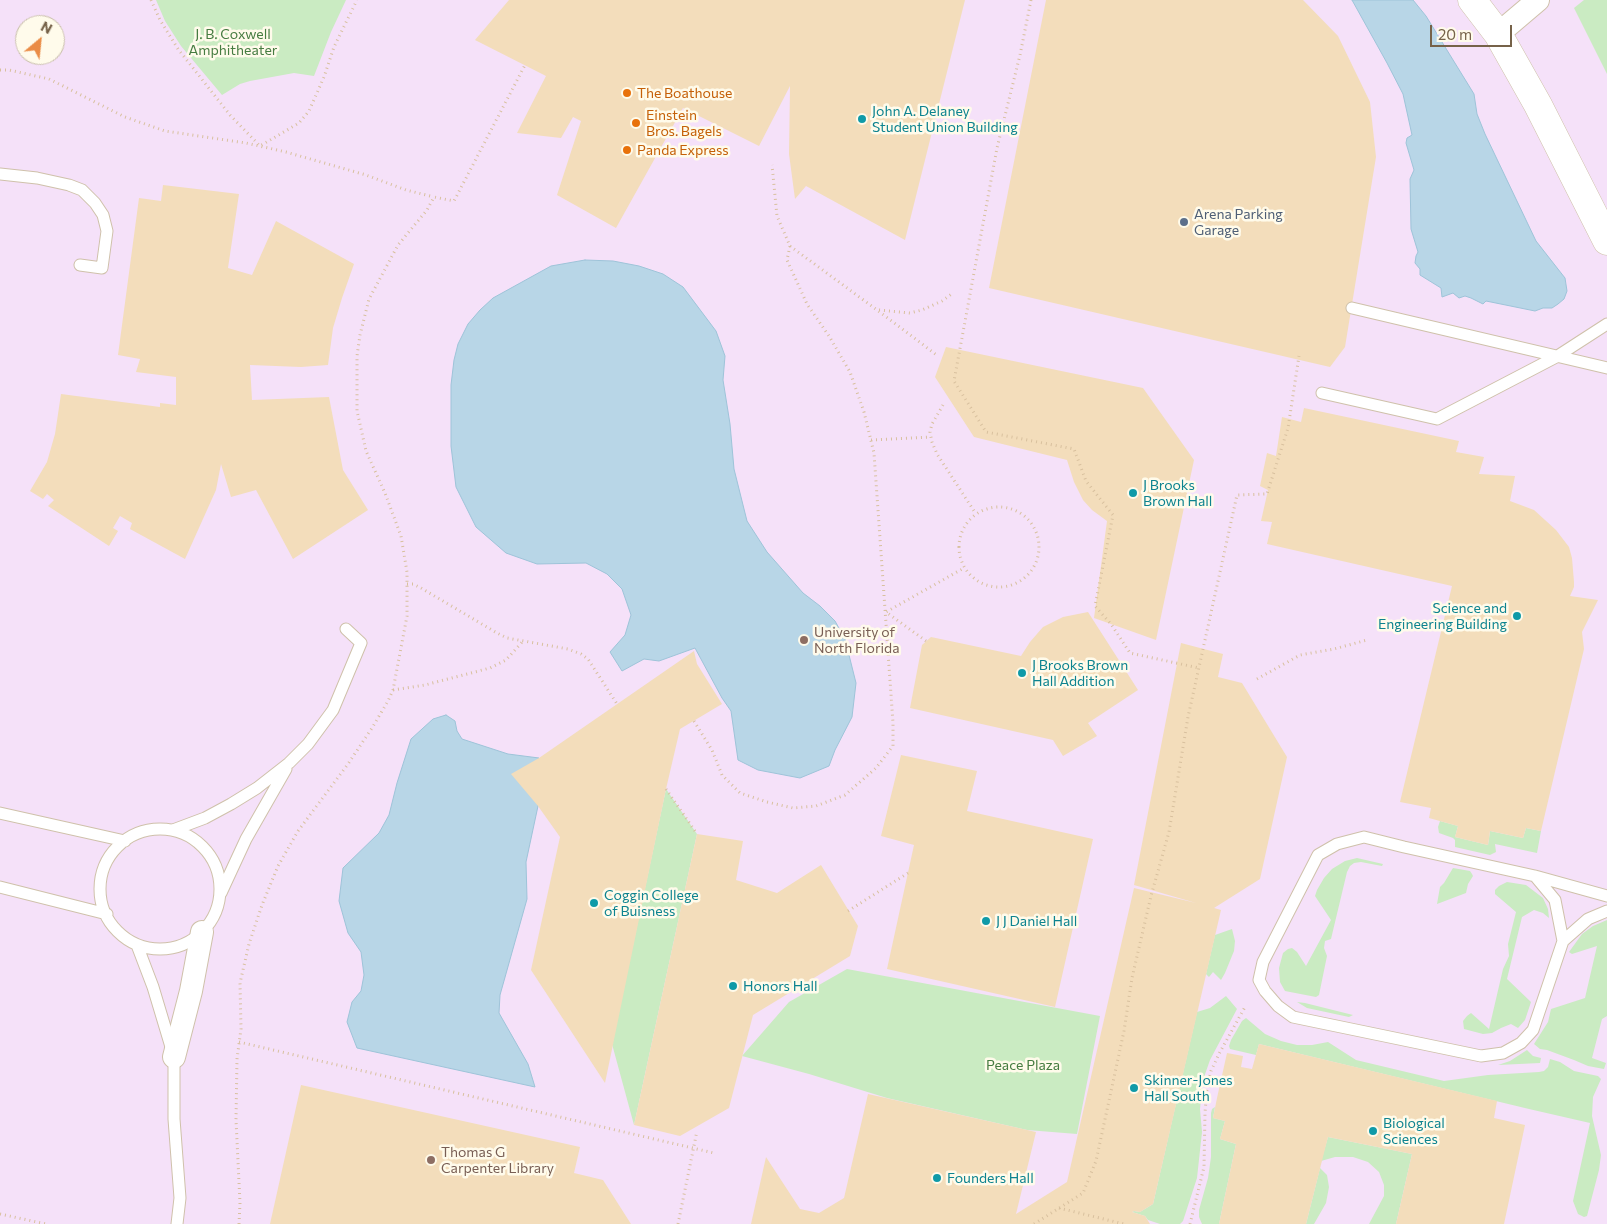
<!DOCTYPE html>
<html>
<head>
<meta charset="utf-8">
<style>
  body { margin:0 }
  #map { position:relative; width:1607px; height:1224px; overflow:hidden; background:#fdf8e4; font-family:Commissioner,sans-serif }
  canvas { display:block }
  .north { position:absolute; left:15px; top:15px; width:50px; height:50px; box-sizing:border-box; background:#fffbeb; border:1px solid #c8beaa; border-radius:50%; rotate:28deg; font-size:14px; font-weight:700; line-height:20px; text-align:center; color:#766249 }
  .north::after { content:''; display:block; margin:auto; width:18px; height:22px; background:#ea8c46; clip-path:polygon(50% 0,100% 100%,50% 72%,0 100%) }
  .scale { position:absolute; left:1430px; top:25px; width:82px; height:22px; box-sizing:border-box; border:2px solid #766249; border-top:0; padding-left:6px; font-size:15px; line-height:18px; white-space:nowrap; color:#766249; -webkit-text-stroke:4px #fffbeb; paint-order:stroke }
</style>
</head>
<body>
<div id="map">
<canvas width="1607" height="1224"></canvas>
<div class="north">N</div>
<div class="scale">20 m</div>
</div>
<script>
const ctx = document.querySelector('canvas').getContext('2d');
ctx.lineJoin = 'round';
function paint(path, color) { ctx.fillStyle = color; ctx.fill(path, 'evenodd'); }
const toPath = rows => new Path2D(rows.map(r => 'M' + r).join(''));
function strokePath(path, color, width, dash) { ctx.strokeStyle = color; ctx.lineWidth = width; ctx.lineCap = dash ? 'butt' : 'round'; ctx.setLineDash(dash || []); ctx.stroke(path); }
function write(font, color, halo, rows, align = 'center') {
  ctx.font = font + ' Commissioner,sans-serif'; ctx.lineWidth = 5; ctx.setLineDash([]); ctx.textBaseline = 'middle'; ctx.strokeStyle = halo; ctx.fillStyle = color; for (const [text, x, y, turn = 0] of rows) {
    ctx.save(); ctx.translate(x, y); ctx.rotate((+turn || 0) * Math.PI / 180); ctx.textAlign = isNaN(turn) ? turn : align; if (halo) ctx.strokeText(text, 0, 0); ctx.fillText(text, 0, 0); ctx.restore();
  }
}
const education = toPath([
  [0,0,1607,0,1607,1224,0,1224],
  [25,25,55,25,55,55,25,55]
]);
const green = toPath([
  [156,0,346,0,331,32,314,76,294,73,250,81,240,84,222,95,181,46,165,21],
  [1584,0,1607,0,1607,74,1574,8],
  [666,789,697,834,634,1125,612,1044],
  [1440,821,1458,826,1455,837,1488,845,1490,831,1523,838,1526,828,1541,831,1537,853,1495,844,1496,852,1490,855,1455,847,1455,840,1453,838,1439,833,1438,827],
  [1357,858,1383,864,1382,866,1361,862,1354,863,1350,866,1347,872,1331,939,1325,941,1324,948,1327,956,1319,995,1316,997,1285,991,1280,982,1279,968,1283,953,1288,949,1292,948,1297,952,1306,966,1331,920,1315,896,1317,890,1324,878,1332,869,1345,861],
  [1453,868,1470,871,1472,874,1473,876,1468,884,1466,893,1437,904,1440,887,1444,883],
  [1507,882,1526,885,1543,898,1548,909,1549,918,1543,913,1534,910,1522,917,1507,979,1531,1002,1525,1020,1518,1028,1511,1024,1501,1028,1492,1033,1483,1034,1464,1029,1463,1021,1467,1016,1471,1013,1489,1029,1503,969,1509,956,1508,944,1516,912,1495,894,1495,890,1499,886],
  [1607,920,1607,1016,1602,1019,1592,1058,1606,1063,1604,1069,1588,1066,1574,1060,1547,1050,1540,1049,1534,1044,1548,1022,1551,1009,1585,998,1597,946,1572,954,1569,952,1582,934,1593,926],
  [1232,929,1235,941,1234,951,1225,973,1221,980,1213,972,1209,977,1206,974,1215,935],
  [847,969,1100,1016,1077,1134,1027,1130,887,1098,809,1074,742,1056,789,1002],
  [1226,996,1237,1009,1210,1060,1203,1080,1200,1109,1202,1132,1197,1178,1183,1221,1180,1224,1160,1224,1148,1220,1145,1216,1132,1212,1134,1211,1140,1212,1153,1204,1197,1012,1210,1008],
  [1297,1002,1305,1003,1353,1015,1349,1017,1307,1008],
  [1246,1018,1265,1034,1281,1041,1297,1045,1312,1045,1328,1042,1356,1060,1444,1081,1488,1075,1539,1072,1544,1071,1548,1067,1550,1059,1560,1062,1574,1071,1598,1076,1601,1079,1593,1097,1592,1116,1601,1155,1599,1170,1587,1216,1584,1217,1578,1214,1573,1201,1590,1123,1529,1109,1259,1044,1256,1055,1230,1049,1229,1046,1231,1040,1242,1021],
  [1527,1050,1533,1056,1541,1058,1540,1063,1498,1065,1510,1061],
  [1215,1107,1213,1118,1225,1121,1220,1139,1236,1144,1219,1224,1202,1224,1199,1217,1199,1210,1208,1178,1211,1157,1211,1113,1212,1109],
  [1328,1137,1412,1154,1396,1224,1369,1224,1384,1196,1384,1185,1379,1172,1368,1162,1353,1157,1335,1157,1321,1161],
  [1320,1168,1327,1175,1329,1187,1326,1203,1314,1224,1306,1224]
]);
const water = toPath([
  [1352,0,1413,0,1426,16,1474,94,1477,114,1485,134,1536,241,1565,278,1567,291,1564,299,1558,304,1552,308,1543,308,1535,311,1486,301,1483,304,1471,298,1465,296,1459,298,1453,293,1442,297,1441,288,1420,275,1420,269,1415,263,1416,256,1418,252,1411,229,1410,179,1414,170,1406,143,1407,138,1412,135,1403,94,1387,63,1352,0],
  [585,260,613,261,639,266,663,274,683,287,716,331,725,356,723,380,730,424,734,469,747,521,767,552,803,593,820,606,835,621,845,639,856,683,852,717,835,750,829,766,800,778,758,770,738,760,731,711,722,698,695,648,659,661,644,659,622,671,610,652,625,635,631,615,622,589,607,574,586,563,537,564,506,553,476,527,456,487,451,446,451,385,454,360,458,344,468,324,480,310,493,298,551,266,585,260],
  [446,715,455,721,457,731,462,739,508,754,539,758,538,806,526,862,527,899,500,995,499,1013,528,1064,535,1087,357,1048,347,1022,352,1002,361,991,364,975,361,952,348,933,339,901,343,868,379,833,389,815,397,783,411,739,433,719,446,715]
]);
const building = toPath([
  [509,0,965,0,905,240,806,186,795,199,789,154,790,86,759,146,683,108,616,228,557,195,581,121,573,117,561,138,517,133,546,76,475,40],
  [1046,0,1303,0,1338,36,1370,102,1376,157,1345,347,1330,367,989,288],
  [163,185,239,194,228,268,252,275,276,221,354,264,342,298,333,328,328,365,301,367,250,365,252,400,329,397,343,470,368,510,293,559,256,490,231,497,221,464,216,490,185,559,130,529,132,523,120,516,113,528,118,531,109,546,48,506,54,500,47,494,43,499,30,491,47,462,55,434,61,394,160,407,160,403,176,405,176,377,136,372,140,359,118,355,139,198,161,201],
  [946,347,1143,388,1194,460,1156,640,1094,618,1107,521,1092,510,1083,500,1074,482,1067,460,974,437,935,377],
  [1304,408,1459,441,1456,452,1484,457,1479,474,1515,476,1510,501,1534,510,1556,530,1569,547,1572,558,1574,582,1574,587,1570,596,1598,600,1582,632,1584,649,1541,831,1526,828,1523,838,1490,831,1488,845,1455,837,1458,826,1429,818,1431,808,1400,802,1452,586,1267,544,1272,522,1261,521,1268,490,1260,486,1267,453,1276,456,1282,417,1301,422],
  [1088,612,1138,690,1088,723,1097,736,1063,756,1053,740,910,708,922,645,931,637,1021,656,1030,642,1043,627,1063,617],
  [1181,643,1223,654,1218,677,1242,683,1287,757,1260,879,1214,908,1221,910,1153,1204,1140,1212,1134,1211,1132,1212,1145,1216,1150,1224,751,1224,766,1157,800,1209,819,1213,844,1198,868,1094,1036,1132,1016,1214,1067,1182,1134,888,1196,903,1134,885],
  [694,651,697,664,722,704,680,729,666,789,605,1083,531,970,560,837,538,806,511,774,539,758],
  [901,755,977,771,967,811,1093,839,1055,1007,887,969,914,845,881,836],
  [697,834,743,841,736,880,777,893,821,865,858,926,850,956,753,1015,729,1108,680,1136,634,1125],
  [1259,1044,1497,1101,1494,1118,1525,1125,1504,1224,1396,1224,1412,1154,1328,1137,1306,1224,1219,1224,1236,1144,1220,1139,1225,1121,1213,1118,1217,1098,1227,1053,1243,1056,1241,1067,1252,1069],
  [301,1085,580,1147,574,1173,603,1180,631,1224,270,1224]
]);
const path = toPath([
  [151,0,160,20,178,49,230,115,260,146,299,123,309,111,324,77,334,47,357,0],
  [1031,0,1020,55,997,148,954,381,986,432,1074,449,1086,481,1113,515,1095,606,1111,624,1130,653,1199,668],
  [0,70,9,70,49,79,125,117,165,131,246,143,286,152,366,175,406,190,434,197],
  [790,246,877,310,938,356],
  [879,310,910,313,922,310,942,301,953,293],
  [943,405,932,424,930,432,932,442,937,454,976,514],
  [871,440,931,437],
  '959 547a40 40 0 1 1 80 0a40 40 0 1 1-80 0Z',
  [407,584,413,584,421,588,497,633,507,638,568,649,581,654,588,659,617,704],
  [926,641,886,612,964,568],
  [1257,679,1300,655,1334,649,1367,640],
  [393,690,425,685,490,668,506,660,523,641],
  [694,721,712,750,722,775,740,793,767,802,793,808,816,806,845,795,876,768,893,746,893,723,874,453,864,412,850,372,829,336,807,304,787,260,790,246,777,216,772,165],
  [666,789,697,834],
  [848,911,908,873],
  [239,1042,714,1153],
  [1059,1208,1124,1224],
  [0,1214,46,1224],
  [239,1224,240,1203,236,1120,237,1059,241,1029,240,983,249,944,262,905,278,866,298,831,348,764,372,728,388,701,393,690,407,616,407,572,401,536,385,493,366,451,357,411,357,356,360,335,369,299,398,245,427,210,434,197,454,201,525,65],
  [1034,1224,1083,1193,1096,1161,1124,1031,1132,978,1151,896,1169,832,1188,717,1237,495,1267,494,1288,428,1299,356],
  [1190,1224,1204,1167,1205,1113,1207,1088,1211,1071,1220,1052,1245,1007]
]);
const service = toPath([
  [0,174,37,178,69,185,82,190,95,203,103,215,107,231,102,268,80,265],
  [1352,308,1607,368],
  [1322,393,1437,419,1556,357,1607,324],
  [0,813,125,841],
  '100 889a60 60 0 1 1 120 0a60 60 0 1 1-120 0Z',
  [173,830,205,818,231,804,257,788,289,763,308,744,333,710,361,643,346,629],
  [1535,876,1555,900,1563,941],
  [0,887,107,914],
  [221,893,246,839,286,769],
  [1607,896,1535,876,1404,847,1364,837,1337,844,1318,855,1263,962,1259,980,1265,991,1278,1006,1293,1017,1481,1056,1503,1053,1521,1043,1533,1030,1563,941,1588,919,1607,911],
  [137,945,153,987,174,1057,174,1119,180,1198,177,1224]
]);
const minor = toPath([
  [1498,34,1538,0],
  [174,1057,191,991,202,932]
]);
const tertiary = toPath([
  [1472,0,1498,34,1538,105,1607,241]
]);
const pathBridge = toPath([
  [678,1224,697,1131]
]);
const markers = [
  [627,93,5,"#e8710a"],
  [862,119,5,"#0f9aa8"],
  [636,123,5,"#e8710a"],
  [627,150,5,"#e8710a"],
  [1184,222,5,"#5c6f8a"],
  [1133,493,5,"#0f9aa8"],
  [1517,616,5,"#0f9aa8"],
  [804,640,5,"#8d6e63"],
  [1022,673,5,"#0f9aa8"],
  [594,903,5,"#0f9aa8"],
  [986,921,5,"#0f9aa8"],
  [733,986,5,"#0f9aa8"],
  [1134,1088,5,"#0f9aa8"],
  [1373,1131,5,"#0f9aa8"],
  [431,1160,5,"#8d6e63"],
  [937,1178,5,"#0f9aa8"]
];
const parkNames = [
  ["J. B. Coxwell",233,34],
  ["Amphitheater",233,50],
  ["Peace Plaza",1023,1065]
];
const foodNames = [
  ["The Boathouse",637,93],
  ["Einstein",646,115],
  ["Bros. Bagels",646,131],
  ["Panda Express",637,150]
];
const cultureNames = [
  ["John A. Delaney",872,111],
  ["Student Union Building",872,127],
  ["J Brooks",1143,485],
  ["Brown Hall",1143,501],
  ["Science and",1507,608,"right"],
  ["Engineering Building",1507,624,"right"],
  ["J Brooks Brown",1032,665],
  ["Hall Addition",1032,681],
  ["Coggin College",604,895],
  ["of Buisness",604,911],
  ["J J Daniel Hall",996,921],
  ["Honors Hall",743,986],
  ["Skinner-Jones",1144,1080],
  ["Hall South",1144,1096],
  ["Biological",1383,1123],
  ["Sciences",1383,1139],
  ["Founders Hall",947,1178]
];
const serviceNames = [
  ["Arena Parking",1194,214],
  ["Garage",1194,230]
];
const educationNames = [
  ["University of",814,632],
  ["North Florida",814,648],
  ["Thomas G",441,1152],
  ["Carpenter Library",441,1168]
];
paint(education, '#f5e1f9');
paint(green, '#caebc2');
paint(water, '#b8d6e7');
strokePath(water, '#9ec4d9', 1);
paint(building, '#f3ddbb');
strokePath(service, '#cfc1aa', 13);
strokePath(minor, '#cfc1aa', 24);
strokePath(tertiary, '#cfc1aa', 29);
strokePath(path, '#d8c09e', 3, [1, 4]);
strokePath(service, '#fff', 11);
strokePath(minor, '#fff', 22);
strokePath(tertiary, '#fff', 28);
strokePath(pathBridge, '#d8c09e', 3, [1, 4]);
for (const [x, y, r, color] of markers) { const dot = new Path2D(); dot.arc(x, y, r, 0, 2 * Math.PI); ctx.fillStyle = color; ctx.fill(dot); strokePath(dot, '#fffbeb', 2); }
write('14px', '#467c41', '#fffbeb', parkNames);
write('14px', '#c56008', '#fffbeb', foodNames, 'left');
write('14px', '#0d838f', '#fffbeb', cultureNames, 'left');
write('14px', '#4e5e75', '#fffbeb', serviceNames, 'left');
write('14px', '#785e54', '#fffbeb', educationNames, 'left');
</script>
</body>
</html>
